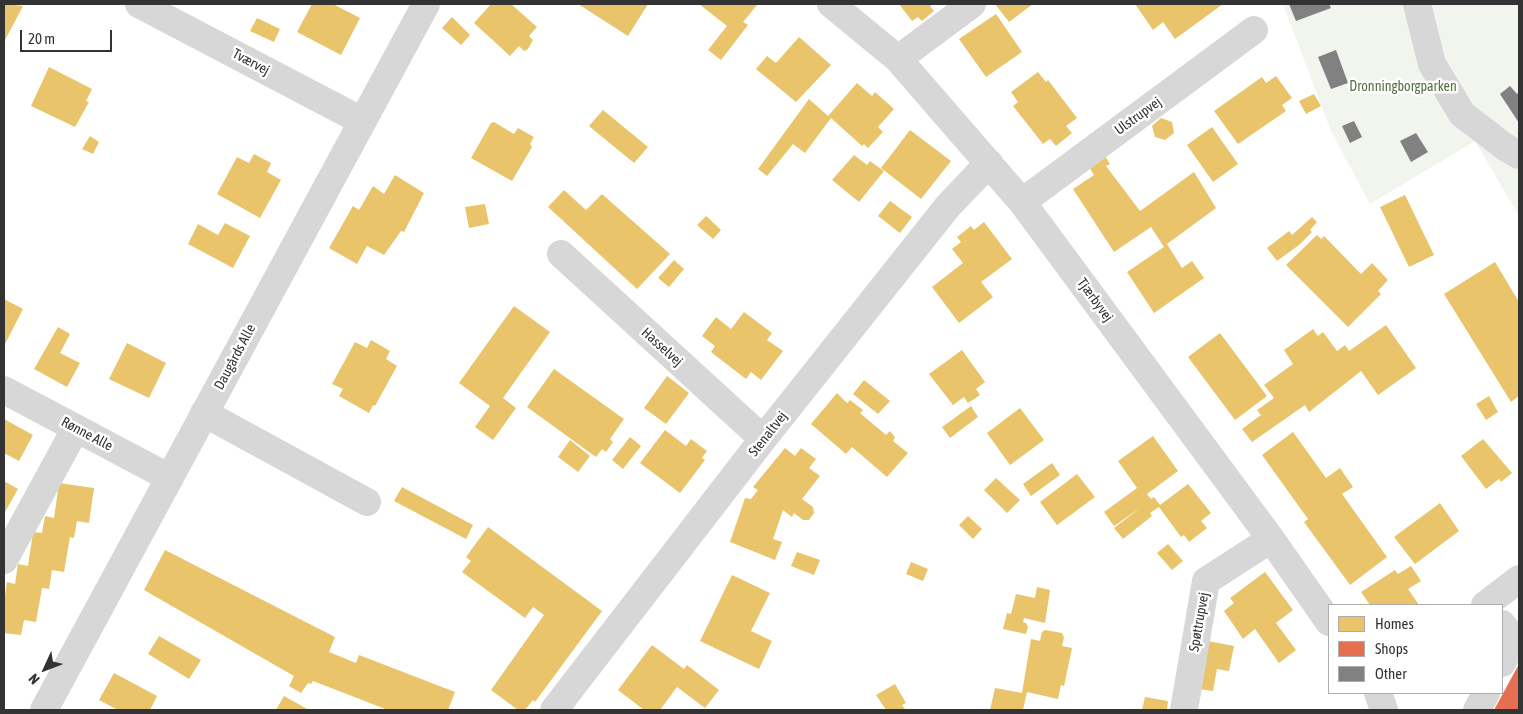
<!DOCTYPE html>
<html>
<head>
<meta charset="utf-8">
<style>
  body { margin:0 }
  #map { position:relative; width:1523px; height:714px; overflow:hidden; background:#fff; font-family:"Asap Condensed",sans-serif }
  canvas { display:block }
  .frame { position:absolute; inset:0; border:5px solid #333; pointer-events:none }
  .legend { position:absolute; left:1328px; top:604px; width:175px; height:90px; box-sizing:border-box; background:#fff; border:1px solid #adadad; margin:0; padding:6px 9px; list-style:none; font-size:15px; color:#333 }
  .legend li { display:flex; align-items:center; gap:10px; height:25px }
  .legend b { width:25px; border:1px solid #adadad }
  .north { position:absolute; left:20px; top:644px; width:50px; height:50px; -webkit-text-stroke:4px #fff; paint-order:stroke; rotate:227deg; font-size:14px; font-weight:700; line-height:20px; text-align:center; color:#333 }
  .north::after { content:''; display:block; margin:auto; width:18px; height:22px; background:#333; clip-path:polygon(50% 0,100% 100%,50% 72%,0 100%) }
  .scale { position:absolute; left:20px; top:30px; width:92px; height:22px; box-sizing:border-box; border:2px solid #333; border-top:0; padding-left:6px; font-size:15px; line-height:18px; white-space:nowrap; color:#333; -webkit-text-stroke:4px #fff; paint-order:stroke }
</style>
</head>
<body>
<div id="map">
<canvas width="1523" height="714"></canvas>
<div class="frame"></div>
<ul class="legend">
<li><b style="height:14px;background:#e9c46a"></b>Homes</li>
<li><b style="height:14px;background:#e76f51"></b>Shops</li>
<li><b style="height:14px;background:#818181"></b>Other</li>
</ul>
<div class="north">N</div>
<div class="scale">20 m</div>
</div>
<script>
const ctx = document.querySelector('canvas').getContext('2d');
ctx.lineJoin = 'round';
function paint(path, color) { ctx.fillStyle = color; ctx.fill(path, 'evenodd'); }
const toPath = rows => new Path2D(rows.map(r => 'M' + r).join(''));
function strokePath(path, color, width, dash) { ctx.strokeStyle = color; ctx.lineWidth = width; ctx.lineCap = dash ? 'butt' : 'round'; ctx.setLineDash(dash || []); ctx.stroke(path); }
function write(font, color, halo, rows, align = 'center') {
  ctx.font = font + ' "Asap Condensed",sans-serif'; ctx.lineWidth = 5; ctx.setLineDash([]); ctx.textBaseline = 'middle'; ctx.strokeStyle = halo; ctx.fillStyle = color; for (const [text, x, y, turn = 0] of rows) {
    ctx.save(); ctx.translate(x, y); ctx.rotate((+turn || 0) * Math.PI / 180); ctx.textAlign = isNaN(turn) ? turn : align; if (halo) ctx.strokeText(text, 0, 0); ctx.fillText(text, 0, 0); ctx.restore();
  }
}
const green = toPath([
  [1283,4,1519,4,1519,216,1475,141,1370,204,1331,131]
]);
const homes = toPath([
  [4,4,23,6,4,42],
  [312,4,333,4,360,18,341,55,297,32],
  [491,4,511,4,537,27,529,36,533,40,528,49,524,51,519,46,510,56,474,23],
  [578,4,648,4,628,36],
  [699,4,758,4,743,22,748,25,721,60,708,50,727,26],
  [899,4,933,4,930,6,934,11,922,21,918,17,912,21],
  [995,4,1033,4,1009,22],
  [1135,4,1223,4,1175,39,1163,22,1153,30],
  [996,14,1022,52,986,77,959,39],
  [452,17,470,35,461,45,442,28],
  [257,18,280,29,274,42,250,31],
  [799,37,831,65,796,102,756,69,767,56,776,63],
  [49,67,92,89,86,101,89,102,75,127,31,106],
  [1038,72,1046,82,1048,80,1077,118,1066,126,1072,133,1056,146,1050,139,1043,144,1013,106,1018,102,1011,92],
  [1276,76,1292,98,1282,105,1286,111,1238,144,1214,111,1262,77,1266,83],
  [857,83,872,96,875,92,894,109,878,127,883,132,868,148,864,144,862,146,831,118,805,153,793,144,767,176,758,169,809,99,828,116],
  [1314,94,1321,106,1306,114,1299,101],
  [603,110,648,147,634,163,589,126],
  [1161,118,1172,122,1174,133,1165,140,1155,137,1152,126],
  [494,122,514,134,518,128,534,137,530,144,532,147,512,181,471,158,491,123],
  [1212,127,1238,164,1213,182,1187,145],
  [910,130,951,161,921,199,881,168],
  [90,136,99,142,93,154,82,149],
  [1103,153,1110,164,1106,166,1140,211,1194,172,1216,208,1167,244,1182,268,1192,261,1204,278,1154,313,1127,272,1164,247,1151,227,1114,252,1073,189,1094,175,1087,164],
  [254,154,271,163,267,172,281,180,260,218,217,194,237,157,249,163],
  [854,155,867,165,870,161,884,171,859,202,832,180],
  [395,175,424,193,404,232,401,231,384,255,367,246,357,264,329,248,353,206,359,210,373,186,384,194],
  [564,190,586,210,602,194,670,254,637,289,548,207],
  [1405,195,1434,255,1409,267,1380,207],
  [890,201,912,217,900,233,878,216],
  [485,204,489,224,469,228,465,207],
  [706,216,721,230,713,239,697,225],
  [1312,217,1317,222,1310,230,1312,232,1299,245,1277,261,1267,248,1289,231,1292,235],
  [984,222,1012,259,981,282,993,297,959,323,932,287,963,263,952,249,961,242,957,237,971,226,974,230],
  [225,223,250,236,233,268,188,244,198,224,218,235],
  [1317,235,1321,239,1324,236,1361,274,1372,263,1388,280,1378,291,1381,294,1348,327,1286,265],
  [674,260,684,269,669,287,658,278],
  [1495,262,1519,302,1519,396,1511,402,1444,294],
  [4,299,23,309,4,346],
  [514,306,550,332,503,398,516,408,493,440,475,427,490,406,459,383],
  [744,312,772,333,767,340,783,351,761,380,751,372,746,379,711,352,715,346,702,336,716,317,731,329],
  [1386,325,1416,368,1378,395,1361,371,1309,412,1305,405,1252,442,1242,429,1261,415,1257,410,1274,398,1264,385,1293,364,1284,350,1313,329,1318,336,1323,332,1337,351,1345,345,1349,351],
  [58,327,70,334,60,353,80,363,67,387,34,369],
  [1220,333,1267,396,1235,420,1188,357],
  [371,340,390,351,386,359,397,366,375,406,373,405,369,413,339,396,343,389,332,384,355,342,367,348],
  [127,343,166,363,149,398,109,379],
  [962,350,985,382,976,389,980,395,968,403,964,397,953,405,929,374],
  [554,369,624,419,610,439,613,442,606,452,602,449,596,457,527,407],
  [667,376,689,393,666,424,644,408],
  [864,380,890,401,878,414,853,394],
  [837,393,847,403,850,400,863,410,860,413,886,435,890,431,895,437,893,441,908,453,887,477,852,447,846,454,811,424],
  [1489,396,1498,412,1486,420,1476,404],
  [971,406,978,417,950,438,942,427],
  [1020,408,1044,440,1010,465,987,433],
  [4,419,33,435,19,461,4,453],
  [665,430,686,446,691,439,707,451,702,458,705,460,680,493,640,463],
  [1293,432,1326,478,1340,468,1353,487,1342,494,1387,557,1350,585,1304,522,1308,519,1262,455],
  [1153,436,1178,471,1147,494,1151,499,1154,497,1160,505,1188,484,1211,513,1201,521,1207,528,1189,542,1184,535,1181,537,1159,507,1150,513,1152,516,1123,539,1114,528,1140,508,1114,526,1104,512,1137,488,1118,461],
  [630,437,641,446,623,469,612,460],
  [1483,439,1512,473,1501,482,1499,479,1486,489,1461,456],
  [570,440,590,456,578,472,558,457],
  [785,448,795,456,801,448,816,459,809,468,820,476,802,499,813,507,814,513,809,520,803,520,794,513,792,517,783,510,773,539,782,542,775,560,730,542,745,498,751,499,758,490,753,487],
  [1052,463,1060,475,1031,496,1023,484],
  [1077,474,1095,497,1057,525,1040,502],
  [996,478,1020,500,1007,513,984,490],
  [4,481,18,489,4,514],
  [59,483,94,488,89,523,77,521,74,538,70,537,64,572,52,570,49,589,42,588,36,622,24,620,21,635,4,633,4,602,7,582,15,584,18,564,28,566,33,532,42,533,45,516,54,518],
  [402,487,473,525,466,539,394,501],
  [1440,503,1459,531,1415,564,1394,537],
  [968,516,982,529,973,539,959,525],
  [488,527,602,611,535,702,533,700,525,710,518,710,491,690,544,615,533,607,525,618,462,572,471,561,466,557],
  [1168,544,1183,561,1172,570,1157,553],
  [165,550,335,637,329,652,356,663,359,655,455,692,448,710,388,710,313,681,311,684,308,683,301,693,289,686,294,676,144,590],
  [797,552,820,560,814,575,791,566],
  [911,562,928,569,923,581,906,574],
  [1411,566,1421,581,1408,589,1419,605,1370,605,1361,592,1395,570,1398,574],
  [1265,572,1293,610,1276,623,1296,650,1279,663,1255,629,1243,639,1224,611,1234,603,1230,598],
  [732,575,770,593,751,631,772,641,759,669,700,641],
  [1037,587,1050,590,1045,623,1024,618,1023,622,1026,623,1028,627,1026,634,1003,629,1007,613,1011,614,1016,594,1035,598],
  [1045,630,1062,633,1064,637,1062,646,1072,648,1064,686,1061,685,1058,699,1027,692,1023,710,990,710,995,688,1022,693,1031,639,1040,641,1042,632],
  [159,636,201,660,189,679,148,654],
  [1208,641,1234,646,1229,671,1217,669,1213,691,1199,689],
  [652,645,684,669,687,665,719,690,705,708,677,687,660,710,644,710,618,690],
  [114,673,157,696,150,710,118,710,99,700],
  [895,684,906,703,902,705,905,709,886,710,876,695],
  [284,696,309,710,276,710],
  [1145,697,1168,701,1167,710,1142,710]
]);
const shops = toPath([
  [1519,664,1519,710,1494,710]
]);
const building = toPath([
  [1289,4,1329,4,1331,8,1296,21],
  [1336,50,1348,83,1331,89,1318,57],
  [1510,86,1517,94,1519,92,1519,123,1500,94],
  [1354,121,1362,137,1350,143,1342,126],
  [1416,133,1428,152,1411,162,1400,141]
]);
const minor = toPath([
  [139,4,362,121],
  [831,4,898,59,1022,202,1271,539,1329,622],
  [1417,4,1432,64,1462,114,1505,147,1519,155],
  [898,59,972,4],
  [1022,202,1254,30],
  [561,254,763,439],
  [4,390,170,478],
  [204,413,367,502],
  [4,560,76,428],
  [1485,605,1519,579],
  [1502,624,1514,639,1502,663],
  [1378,693,1384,710],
  [44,710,426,4],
  [554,710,763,439,948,206,989,163],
  [1184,710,1206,581,1271,539],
  [1477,710,1486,693]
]);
const streetNames = [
  ["Tværvej",251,62,28],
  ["Ulstrupvej",1138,116,-36],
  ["Tjærbyvej",1095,300,54],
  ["Hasselvej",662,347,42],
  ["Daugårds Alle",235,357,-62],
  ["Rønne Alle",87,434,28],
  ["Stenaltvej",768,434,-52],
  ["Spøttrupvej",1199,622,-80]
];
const parkNames = [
  ["Dronningborgparken",1403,87]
];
paint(green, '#f1f5ed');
paint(homes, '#e9c46a');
paint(shops, '#e76f51');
paint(building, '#818181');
strokePath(minor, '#d7d7d7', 28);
write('14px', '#333', '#fff', streetNames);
write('14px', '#56703f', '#fff', parkNames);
</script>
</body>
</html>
